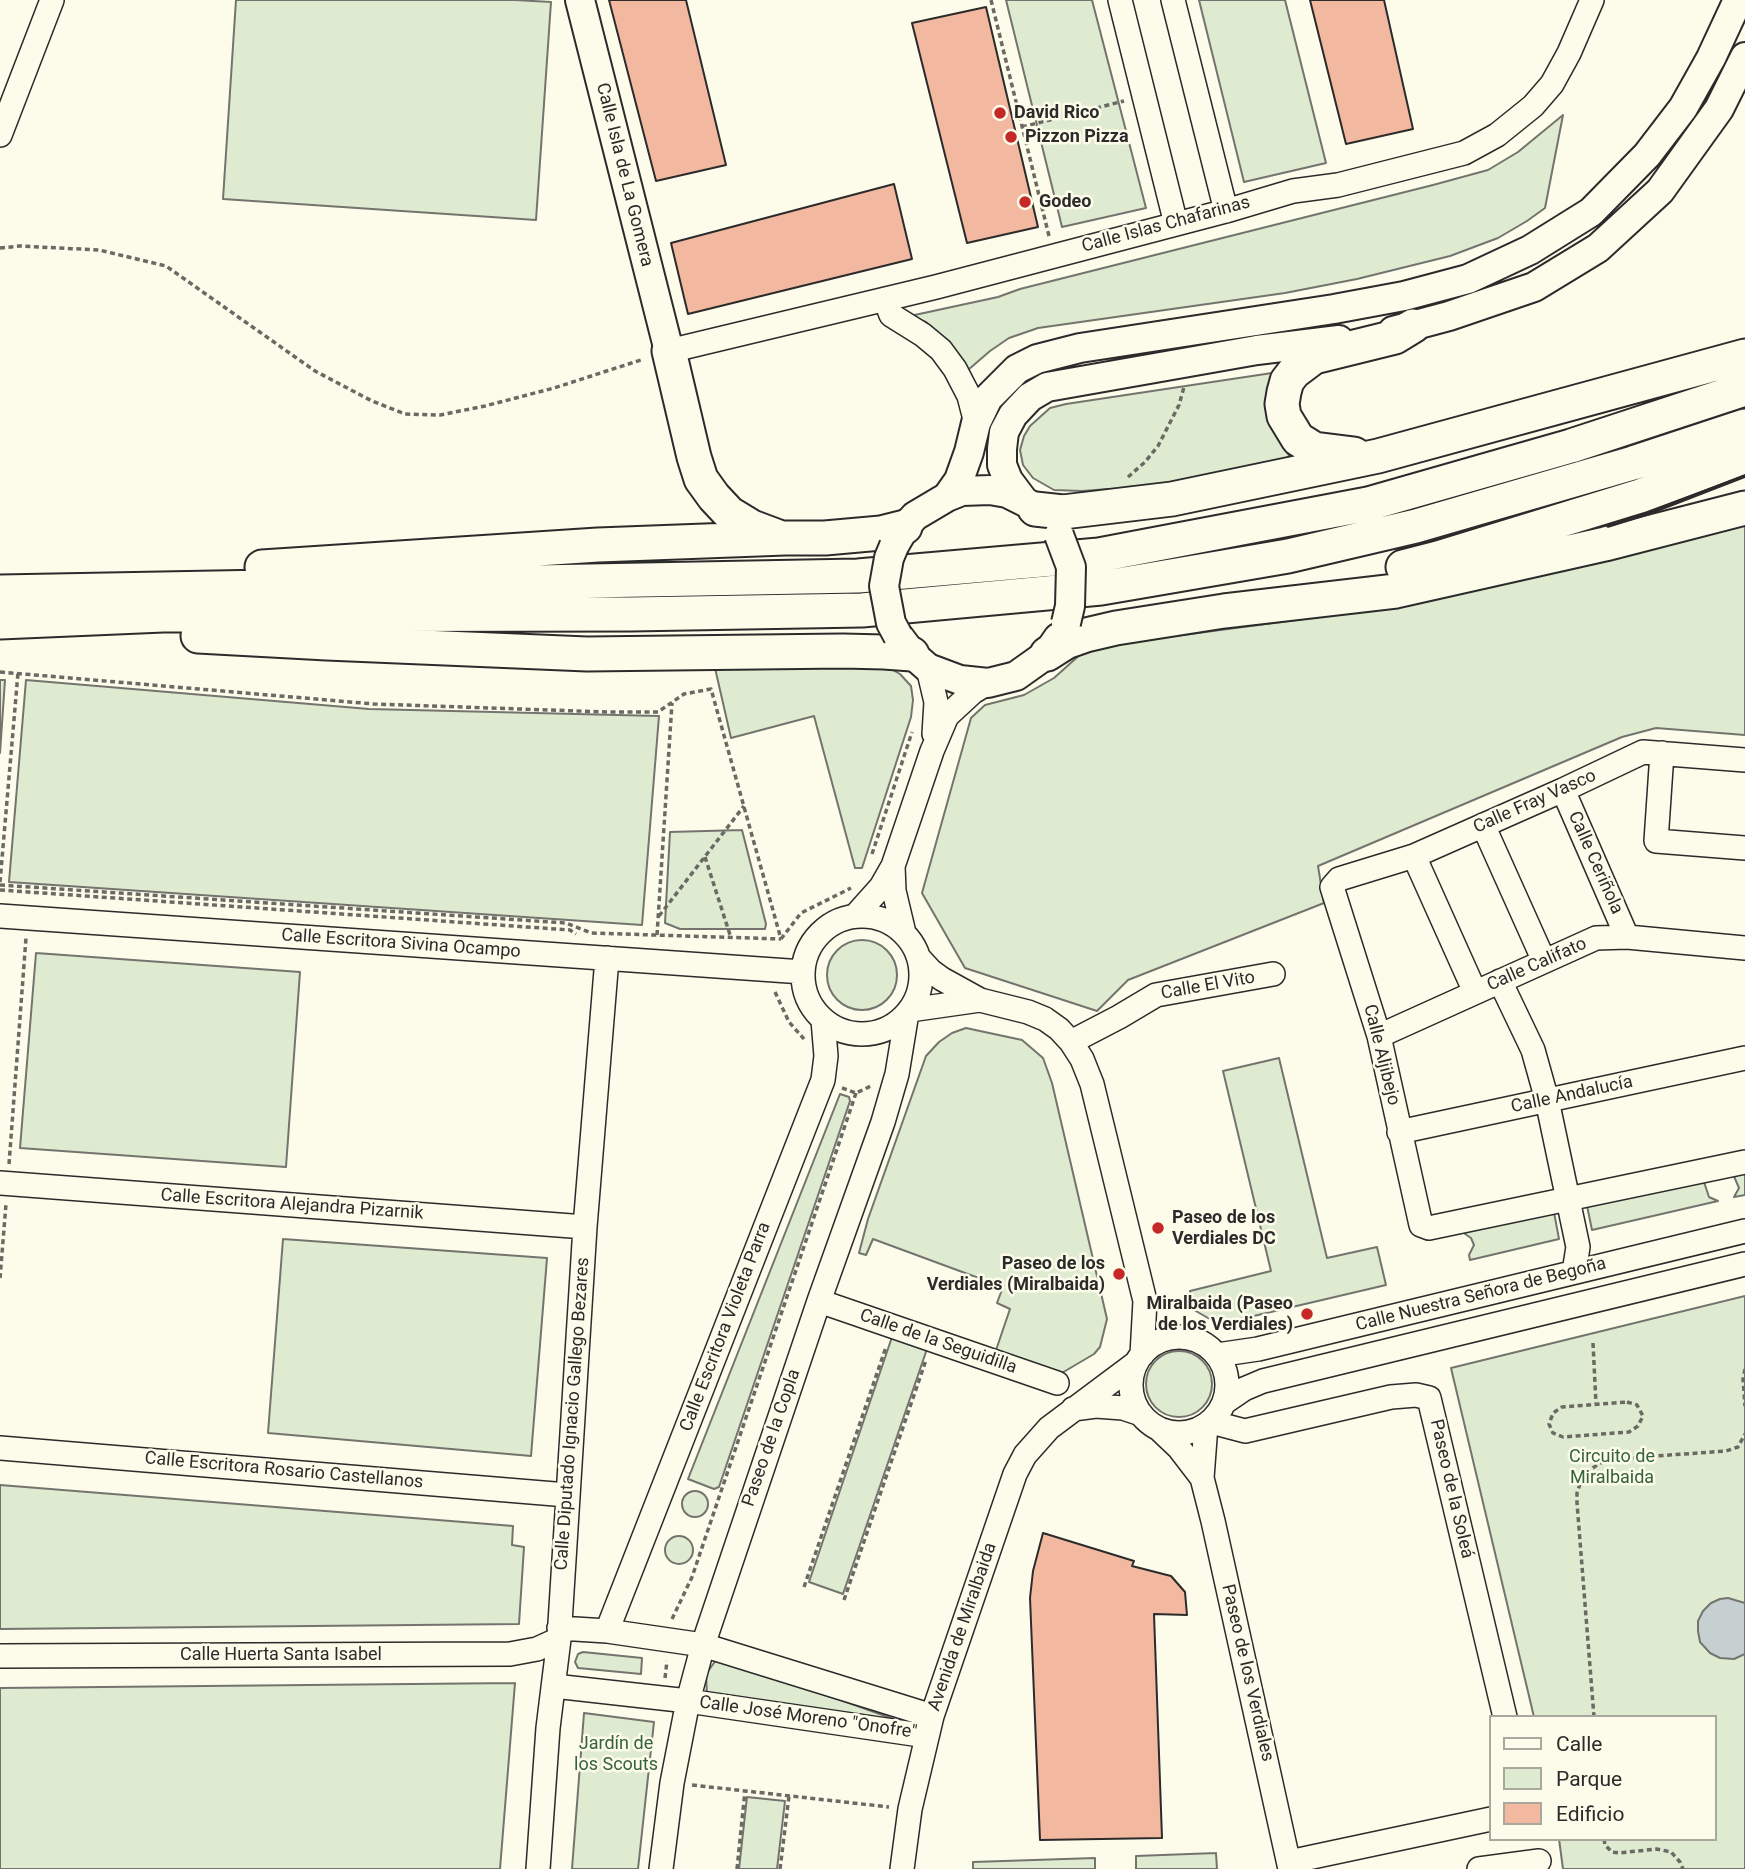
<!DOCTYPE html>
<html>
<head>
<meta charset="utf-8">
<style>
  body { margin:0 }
  #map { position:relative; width:1745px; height:1869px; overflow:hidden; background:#fdfbea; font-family:Roboto,sans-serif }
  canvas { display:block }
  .legend { position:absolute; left:1489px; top:1715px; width:228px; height:126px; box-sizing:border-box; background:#fdfbea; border:2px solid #a9a89e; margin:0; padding:9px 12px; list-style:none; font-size:21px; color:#2b2b2b }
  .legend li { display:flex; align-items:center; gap:14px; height:35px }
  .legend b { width:35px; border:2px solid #a9a89e }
</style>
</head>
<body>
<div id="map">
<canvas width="1745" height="1869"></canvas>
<ul class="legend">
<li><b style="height:9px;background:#fdfbea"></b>Calle</li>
<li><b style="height:19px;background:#deebd1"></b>Parque</li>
<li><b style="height:19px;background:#f2b8a0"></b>Edificio</li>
</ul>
</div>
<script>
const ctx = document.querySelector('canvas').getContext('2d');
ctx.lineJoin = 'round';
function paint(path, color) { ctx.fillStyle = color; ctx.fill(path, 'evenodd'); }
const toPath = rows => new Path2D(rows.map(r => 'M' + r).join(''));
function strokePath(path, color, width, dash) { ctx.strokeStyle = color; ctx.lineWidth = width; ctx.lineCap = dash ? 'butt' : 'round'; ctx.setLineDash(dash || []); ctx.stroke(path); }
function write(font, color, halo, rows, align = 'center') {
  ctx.font = font + ' Roboto,sans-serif'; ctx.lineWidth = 5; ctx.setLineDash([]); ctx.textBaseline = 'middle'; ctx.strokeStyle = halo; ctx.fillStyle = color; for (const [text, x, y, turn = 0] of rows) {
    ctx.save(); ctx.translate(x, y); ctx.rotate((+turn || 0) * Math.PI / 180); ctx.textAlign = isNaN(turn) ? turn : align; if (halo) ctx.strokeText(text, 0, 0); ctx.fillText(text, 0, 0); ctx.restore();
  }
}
const green = toPath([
  [236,0,515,0,551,2,536,220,223,199,236,0],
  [1006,0,1092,0,1146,208,1062,227,1006,0],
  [1199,0,1285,0,1326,163,1244,182,1199,0],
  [1563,115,1545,208,1527,221,1498,238,1450,256,1357,279,1285,293,1038,328,1009,338,990,351,968,370,956,351,938,333,926,322,910,316,998,297,1020,289,1433,185,1488,170,1518,152,1563,115],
  [1272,373,1268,391,1271,422,1276,435,1290,457,1283,463,1110,494,1109,489,1082,491,1054,490,1033,478,1023,465,1020,450,1024,436,1030,426,1050,408,1066,404,1272,373],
  [1745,522,1745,735,1656,728,1622,737,1318,866,1324,903,1128,980,1097,1011,965,968,922,893,971,718,985,705,1024,695,1054,678,1083,652,1107,645,1387,608,1745,522],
  [884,665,900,674,911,686,913,700,911,717,862,868,855,868,814,716,731,738,715,668,884,665],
  [0,680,5,680,0,753,0,680],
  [26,680,369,709,659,716,642,925,9,882,26,680],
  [742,830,766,924,765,929,680,929,665,923,670,832,742,830],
  '827 975a35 35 0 1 1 70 0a35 35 0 1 1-70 0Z',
  [36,953,300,972,286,1167,20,1148,36,953],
  [966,1028,1022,1040,1043,1058,1052,1083,1107,1319,1100,1347,1094,1354,1055,1377,994,1356,1010,1309,997,1303,1003,1287,873,1239,866,1255,859,1253,868,1219,926,1056,939,1042,952,1033,966,1028],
  [1279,1058,1327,1258,1377,1247,1386,1285,1224,1323,1208,1318,1194,1310,1190,1291,1271,1271,1223,1071,1279,1058],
  [840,1094,849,1097,850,1101,719,1487,714,1489,688,1479,840,1094],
  [1745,1165,1745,1195,1734,1197,1739,1188,1733,1174,1745,1165],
  [1704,1182,1709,1197,1718,1201,1592,1230,1586,1201,1704,1182],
  [1553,1207,1559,1239,1470,1260,1469,1255,1474,1245,1471,1238,1465,1234,1464,1226,1553,1207],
  [283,1239,547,1258,531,1456,268,1433,283,1239],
  [1745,1296,1745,1869,1563,1869,1559,1839,1715,1839,1715,1717,1534,1717,1451,1368,1745,1296],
  [893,1334,928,1346,843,1594,809,1582,893,1334],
  '1146 1384a33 33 0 1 1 66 0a33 33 0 1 1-66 0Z',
  [0,1485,513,1526,512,1545,524,1547,519,1624,0,1629,0,1485],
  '682 1504a13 13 0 1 1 26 0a13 13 0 1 1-26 0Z',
  '665 1550a14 14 0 1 1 28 0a14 14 0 1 1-28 0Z',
  [583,1652,642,1658,641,1674,578,1668,575,1662,578,1654,583,1652],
  [719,1656,899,1721,707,1696,706,1674,719,1656],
  [515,1683,500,1869,0,1869,0,1688,515,1683],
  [584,1713,654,1722,638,1869,572,1869,584,1713],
  [747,1797,785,1801,777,1869,739,1869,747,1797],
  [1216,1853,1217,1869,1136,1869,1136,1856,1216,1853],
  [1095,1858,1095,1869,973,1869,973,1862,1095,1858]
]);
const water = toPath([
  [1728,1598,1745,1603,1745,1654,1734,1659,1720,1658,1710,1653,1700,1642,1698,1631,1698,1621,1703,1611,1711,1603,1720,1599,1728,1598]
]);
const building = toPath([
  [609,0,686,0,726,165,656,181,609,0],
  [1310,0,1384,0,1413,129,1346,144,1310,0],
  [986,7,1038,227,967,243,912,23,986,7],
  [894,184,912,259,688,314,671,243,894,184],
  [1043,1533,1134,1561,1132,1566,1171,1576,1185,1592,1187,1615,1154,1614,1162,1838,1040,1840,1030,1598,1033,1571,1043,1533]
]);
const path = toPath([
  [991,0,1049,236],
  [1022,127,1124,101],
  [0,248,20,246,99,250,166,266,315,371,372,401,405,414,440,415,485,406,554,388,644,359],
  [1128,477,1145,462,1158,446,1179,405,1184,387],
  [0,672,374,704,607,712,658,712,684,694,711,689,781,939],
  [872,854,912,732],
  [705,857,731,938],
  [0,882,18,673],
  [0,885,566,923,591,933,781,939],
  [0,890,570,930,576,934],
  [659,916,744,806],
  [657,935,672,703],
  [781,939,801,913,851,888],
  [775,992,789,1022,804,1039],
  [842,1088,856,1093,871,1086],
  [9,1164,26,938],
  [0,1278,6,1204],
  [1593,1343,1596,1404],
  [1745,1369,1743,1379,1745,1406],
  [1627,1402,1637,1405,1643,1416,1638,1426,1629,1432,1563,1437,1553,1433,1549,1424,1553,1413,1562,1407,1627,1402],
  [804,1587,886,1347],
  [844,1600,926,1360],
  [672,1619,692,1577,856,1093],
  [665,1678,667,1661],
  [1594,1717,1577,1503,1577,1493,1581,1481,1590,1470,1600,1463,1614,1459,1726,1451,1738,1447,1745,1434],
  [692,1785,889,1807],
  [1604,1839,1605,1845,1612,1852,1619,1853,1657,1849,1671,1852,1680,1862,1683,1869],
  [737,1869,745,1791],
  [780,1869,789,1796]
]);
const minor = toPath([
  [1120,0,1176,224],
  [1173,0,1226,211],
  [0,135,52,0],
  [885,299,891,315,923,335,941,350,955,369,969,396,976,423],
  [669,351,936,287,1226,211,1293,191,1338,185,1464,153,1497,135,1533,106,1552,84,1569,53,1592,0],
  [928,668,936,702,934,734],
  [1662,753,1656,841,1745,848],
  [1745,760,1643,752,1563,790,1414,856,1339,879,1332,887,1379,1036,1421,1225,1429,1228,1745,1162],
  [1563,790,1627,937],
  [1483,825,1544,961],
  [1414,856,1475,992],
  [893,866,894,891,904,933],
  [856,915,881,887,893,866,932,751,947,716,973,692,988,683],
  '803 975a59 59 0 1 1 118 0a59 59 0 1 1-118 0Z',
  [0,916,803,972],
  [919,958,931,971,942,979,980,1000,1028,1012,1045,1019,1059,1029,1071,1042,1082,1059,1092,1084,1145,1301,1142,1355],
  [1500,981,1533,1050,1547,1100,1578,1247,1574,1272],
  [910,1010,980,1000],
  [1379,1036,1596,938,1627,937,1745,948],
  [1071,1042,1119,1017,1156,995,1273,974],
  [1399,1132,1745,1058],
  [0,1183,585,1227],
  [819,1301,1057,1383],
  '1131 1385a48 48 0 1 1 96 0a48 48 0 1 1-96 0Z',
  [1217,1355,1258,1349,1745,1231],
  [1225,1402,1244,1389,1263,1381,1745,1264],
  [1073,1409,1096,1406,1123,1408,1141,1414],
  [1211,1422,1245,1431,1391,1397,1416,1395,1429,1398,1505,1717],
  [1206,1425,1202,1478,1213,1521,1290,1869],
  [1159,1429,1179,1448,1202,1478],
  [0,1448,567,1495],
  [559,1628,607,1631,703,1645,932,1716],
  [607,1631,823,1080,826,1056,823,1020],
  [0,1656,510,1654,537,1649,559,1639],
  [554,1686,688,1701,927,1736],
  [1289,1862,1491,1819],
  [538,1869,548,1728,559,1639,585,1227,607,958],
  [661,1869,672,1783,688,1701,703,1645,819,1301,883,1122,897,1074,907,1013],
  [902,1869,910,1809,932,1716,1015,1474,1025,1455,1049,1428,1136,1363],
  [1479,1869,1539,1861]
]);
const major = toPath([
  [580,0,669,351],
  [1393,331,1449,316,1534,287,1598,248,1660,191,1719,109,1745,57],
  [947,497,959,480,969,452,976,423,988,398,1017,369,1037,359,1080,348,1334,309,1404,296,1468,279,1530,250,1591,212,1647,155,1683,108,1711,58,1738,0],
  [1023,500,1008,480,1002,465,1002,449,1004,432,1013,415,1030,397,1047,387,1257,350,1339,340],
  [894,546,905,527,915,516,947,497,962,491,990,490,1007,493,1027,503],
  [900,638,912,654,928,668,960,680,988,683,1016,676,1047,654,1058,638]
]);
const highway = toPath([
  [669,351,694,457,701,479,714,497,729,513,752,527,776,536],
  [1354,454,1314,449,1298,439,1284,416,1282,404,1284,392,1287,381,1294,372,1314,357,1395,337,1413,326],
  [1035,509,1063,512,1172,499,1378,456,1745,356],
  [262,567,598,545,785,538,825,538,881,533,905,527],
  [1403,567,1438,558,1640,496,1745,457],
  [0,592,858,576,1099,555,1368,504,1571,446,1745,389],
  [0,622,163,615,631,614,862,610,1101,588,1288,556,1416,526,1633,463,1745,426],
  [198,636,327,643,587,654,843,651,884,652,912,654],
  [1047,654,1066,642,1086,635,1116,628,1224,611,1396,591,1605,544,1745,508]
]);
const majorBridge = toPath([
  [1059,535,1071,567,1070,606,1066,623],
  [894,546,889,558,884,586,891,623,898,636]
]);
const wall = toPath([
  [1608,526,1647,514,1745,476]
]);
const markers = [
  [1000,113,7,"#c62828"],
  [1011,137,7,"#c62828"],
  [1025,202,7,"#c62828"],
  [1158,1228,7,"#c62828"],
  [1119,1274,7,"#c62828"],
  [1307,1314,7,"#c62828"]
];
const poiNames = [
  ["David Rico",1014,113],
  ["Pizzon Pizza",1025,137],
  ["Godeo",1039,202],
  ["Paseo de los",1172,1218],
  ["Verdiales DC",1172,1239],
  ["Paseo de los",1105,1264,"right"],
  ["Verdiales (Miralbaida)",1105,1285,"right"],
  ["Miralbaida (Paseo",1293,1304,"right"],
  ["de los Verdiales)",1293,1325,"right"]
];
const streetNames = [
  ["Calle Isla de La Gomera",624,175,76],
  ["Calle Islas Chafarinas",1166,225,-15],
  ["Calle Fray Vasco",1535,802,-24],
  ["Calle Ceriñola",1595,863,66],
  ["Calle Escritora Sivina Ocampo",401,944,4],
  ["Calle Califato",1537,965,-24],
  ["Calle El Vito",1208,986,-10],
  ["Calle Aljibejo",1381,1055,76],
  ["Calle Andalucía",1572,1095,-12],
  ["Calle Escritora Alejandra Pizarnik",292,1205,4],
  ["Calle Nuestra Señora de Begoña",1481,1295,-14],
  ["Calle Escritora Violeta Parra",726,1327,-69],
  ["Calle de la Seguidilla",938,1342,19],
  ["Calle Diputado Ignacio Gallego Bezares",573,1414,-86],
  ["Paseo de la Copla",772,1438,-71],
  ["Calle Escritora Rosario Castellanos",284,1471,5],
  ["Paseo de la Soleá",1451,1489,77],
  ["Avenida de Miralbaida",963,1627,-71],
  ["Calle Huerta Santa Isabel",281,1655],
  ["Paseo de los Verdiales",1247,1673,77],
  ["Calle José Moreno \"Onofre\"",808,1718,8]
];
const parkNames = [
  ["Circuito de",1612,1457],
  ["Miralbaida",1612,1478],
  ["Jardín de",616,1744],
  ["los Scouts",616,1765]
];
paint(green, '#deebd1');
strokePath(green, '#74746e', 2);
paint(water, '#c7d0d0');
strokePath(water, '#74746e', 2);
paint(building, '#f2b8a0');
strokePath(building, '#2b2b2b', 2);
strokePath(minor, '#2b2b2b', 26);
strokePath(major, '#2b2b2b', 32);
strokePath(highway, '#2b2b2b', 37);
strokePath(path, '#6a6964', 3.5, [5, 3.5]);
strokePath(minor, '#fdfbea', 23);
strokePath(major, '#fdfbea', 28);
strokePath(highway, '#fdfbea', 33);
strokePath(majorBridge, '#2b2b2b', 32, []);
strokePath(majorBridge, '#fdfbea', 28);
strokePath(wall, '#2b2b2b', 3.5);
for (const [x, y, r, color] of markers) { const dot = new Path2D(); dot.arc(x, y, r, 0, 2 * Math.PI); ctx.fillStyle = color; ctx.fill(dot); strokePath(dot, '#fdfbea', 2.5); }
write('bold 18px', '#2b2b2b', '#fdfbea', poiNames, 'left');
write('18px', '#2b2b2b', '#fdfbea', streetNames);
write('18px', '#34623c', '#fdfbea', parkNames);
</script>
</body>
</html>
